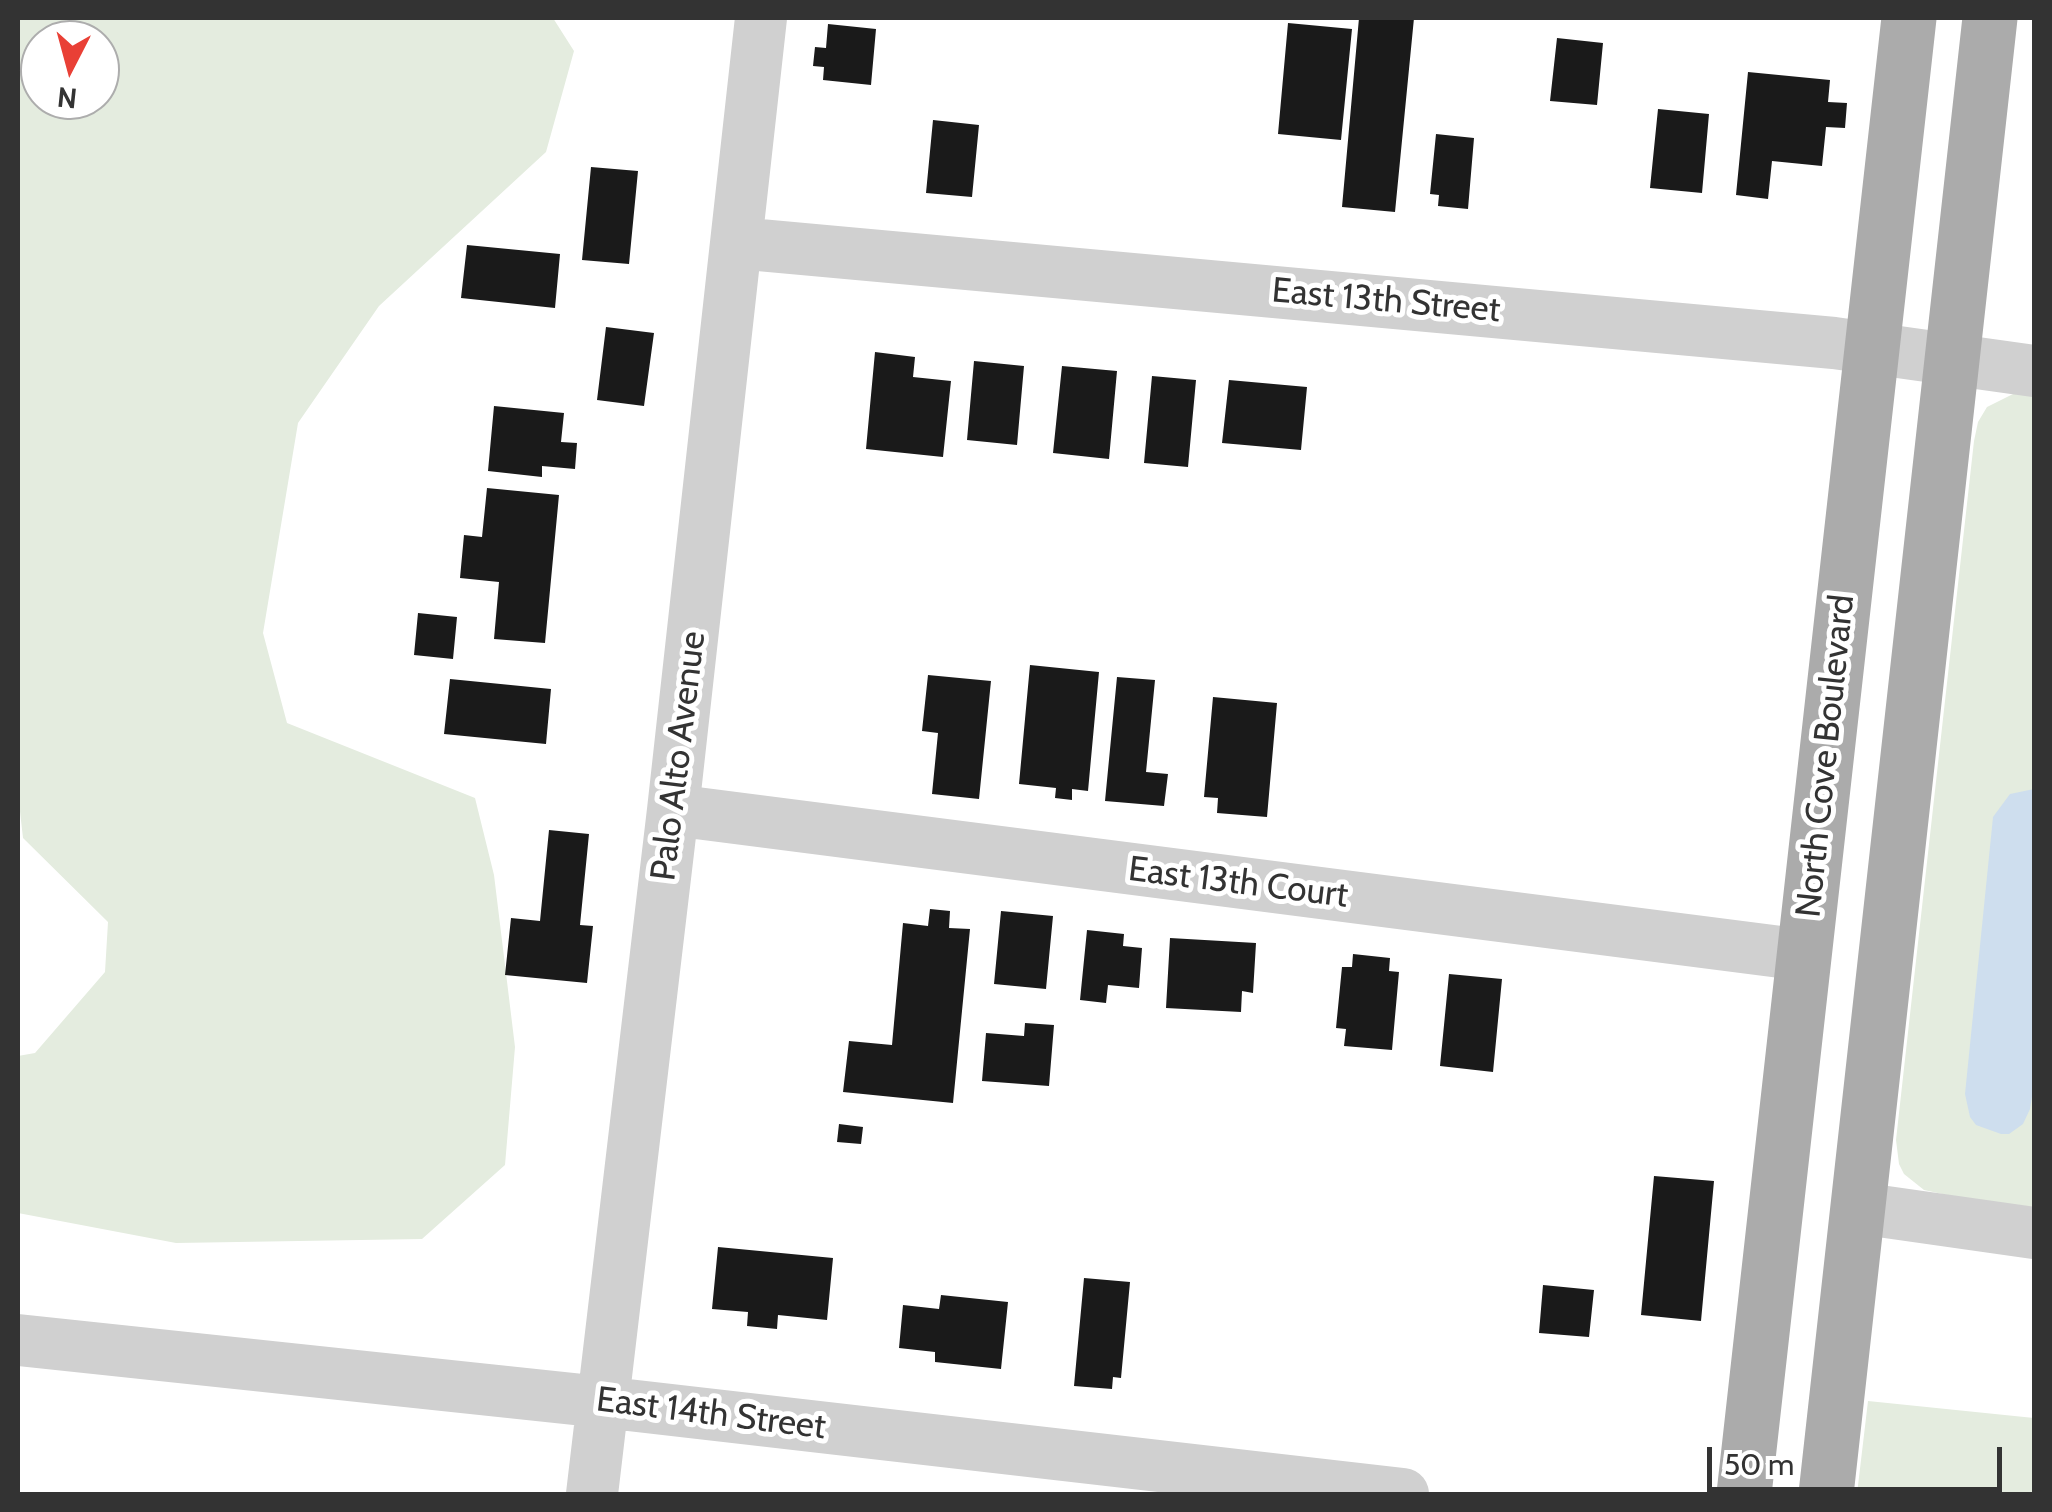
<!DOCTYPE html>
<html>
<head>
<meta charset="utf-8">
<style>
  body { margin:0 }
  #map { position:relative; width:2052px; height:1512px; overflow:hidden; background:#fff; font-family:Cabin,sans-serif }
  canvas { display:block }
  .frame { position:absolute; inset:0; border:20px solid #333; pointer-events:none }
  .north { position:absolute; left:20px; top:20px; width:100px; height:100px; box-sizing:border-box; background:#fff; border:2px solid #adadad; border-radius:50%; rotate:186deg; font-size:28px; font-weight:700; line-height:40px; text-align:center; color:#333 }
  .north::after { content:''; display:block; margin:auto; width:35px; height:45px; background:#e94036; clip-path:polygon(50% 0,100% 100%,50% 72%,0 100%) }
  .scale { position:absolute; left:1707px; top:1447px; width:295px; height:45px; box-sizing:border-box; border:5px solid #333; border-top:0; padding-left:12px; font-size:30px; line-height:35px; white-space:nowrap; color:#333; -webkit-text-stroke:8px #fff; paint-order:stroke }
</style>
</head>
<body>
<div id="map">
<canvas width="2052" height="1512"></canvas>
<div class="frame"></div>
<div class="north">N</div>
<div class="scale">50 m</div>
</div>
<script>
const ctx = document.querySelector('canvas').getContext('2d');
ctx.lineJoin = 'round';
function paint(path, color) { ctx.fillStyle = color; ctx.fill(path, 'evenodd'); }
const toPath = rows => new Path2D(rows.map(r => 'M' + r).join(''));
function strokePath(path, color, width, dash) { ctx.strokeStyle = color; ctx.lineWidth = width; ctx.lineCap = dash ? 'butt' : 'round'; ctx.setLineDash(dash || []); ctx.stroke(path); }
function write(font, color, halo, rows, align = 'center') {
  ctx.font = font + ' Cabin,sans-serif'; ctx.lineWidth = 10; ctx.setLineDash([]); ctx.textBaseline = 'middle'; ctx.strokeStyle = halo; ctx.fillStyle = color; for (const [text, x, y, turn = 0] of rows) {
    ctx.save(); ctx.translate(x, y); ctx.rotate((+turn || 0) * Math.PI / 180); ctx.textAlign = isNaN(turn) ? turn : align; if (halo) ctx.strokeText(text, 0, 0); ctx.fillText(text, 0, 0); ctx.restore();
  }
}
const green = toPath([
  [18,18,553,18,574,51,546,152,379,306,298,423,263,633,287,723,475,798,494,875,515,1047,505,1165,422,1239,176,1243,18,1213,18,1056,35,1053,105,972,108,922,23,838,18,794],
  [40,40,100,40,100,100,40,100],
  [2034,392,2034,1214,1924,1190,1904,1174,1899,1164,1896,1140,1974,441,1978,422,1987,407,2015,393],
  [1868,1401,2034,1418,2034,1494,1857,1494]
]);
const water = toPath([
  [2034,789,2034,1085,2030,1109,2023,1124,2009,1134,2001,1134,1976,1125,1970,1117,1965,1094,1993,817,2010,794]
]);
const building = toPath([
  [1359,18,1414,18,1395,212,1342,207],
  [1288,23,1352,29,1341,140,1278,134],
  [828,24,876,29,871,85,823,80,824,67,813,66,815,47,826,48],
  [1557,38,1603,43,1597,105,1550,101],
  [1748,72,1830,80,1828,102,1847,103,1845,128,1826,127,1822,166,1772,161,1768,199,1736,195],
  [1658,109,1709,114,1702,193,1650,188],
  [933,120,979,125,972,197,926,193],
  [1436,134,1474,138,1468,209,1438,206,1439,195,1430,194],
  [591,167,638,171,629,264,582,260],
  [467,245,560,254,555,308,461,298],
  [606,327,654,333,644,406,597,400],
  [875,352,915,357,913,377,951,381,943,457,866,449],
  [974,361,1024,366,1017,445,967,440],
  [1062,366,1117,371,1109,459,1053,453],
  [1152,376,1196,380,1188,467,1144,463],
  [1229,380,1307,387,1301,450,1222,443],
  [494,406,564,413,561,442,577,443,575,469,542,466,542,477,488,471],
  [487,488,559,495,545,643,494,639,499,582,460,578,464,535,482,537],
  [418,613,457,617,453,659,414,655],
  [1030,665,1099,672,1088,791,1072,789,1072,800,1055,798,1056,788,1019,784],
  [928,675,991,681,979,799,932,794,938,733,922,731],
  [1117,677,1155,680,1146,772,1168,774,1164,806,1105,801],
  [450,679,551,689,546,744,444,734],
  [1213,697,1277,703,1267,817,1217,813,1218,798,1204,797],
  [549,830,589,834,580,925,593,926,587,983,505,975,511,918,540,921],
  [930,909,950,911,949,928,970,929,953,1103,843,1092,849,1041,892,1045,903,923,928,926],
  [1001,911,1053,916,1046,989,994,984],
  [1087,930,1124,934,1123,946,1142,948,1139,988,1108,985,1106,1003,1080,1000],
  [1170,938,1256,943,1253,993,1242,991,1241,1012,1166,1008],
  [1353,954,1390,958,1389,971,1399,972,1392,1050,1344,1046,1346,1029,1336,1028,1342,967,1352,967],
  [1449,974,1502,979,1493,1072,1440,1066],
  [1025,1023,1054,1025,1049,1086,982,1081,986,1033,1024,1036],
  [839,1124,863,1127,861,1144,837,1142],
  [1654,1176,1714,1181,1701,1321,1641,1315],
  [718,1247,833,1258,827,1320,778,1315,777,1329,747,1326,748,1312,712,1309],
  [1084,1278,1130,1282,1121,1378,1113,1377,1112,1389,1074,1386],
  [1543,1285,1594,1290,1589,1337,1539,1333],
  [941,1295,1008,1302,1001,1369,935,1362,935,1352,899,1348,903,1305,939,1309]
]);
const minor = toPath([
  [737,243,1834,343,2034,371],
  [673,810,1804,955],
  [1858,1208,2034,1233],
  [18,1340,602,1402,1403,1494],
  [592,1494,673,810,761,18]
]);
const major = toPath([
  [1744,1494,1909,18],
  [1826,1494,1990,18]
]);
const streetNames = [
  ["East 13th Street",1386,301,5],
  ["Palo Alto Avenue",679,756,-83],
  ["North Cove Boulevard",1826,756,-84],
  ["East 13th Court",1238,883,7],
  ["East 14th Street",711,1414,7]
];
paint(green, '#e4ecdf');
paint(water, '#cedeee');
paint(building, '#1a1a1a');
strokePath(minor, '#d0d0d0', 52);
strokePath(major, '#ababab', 55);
write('35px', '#333', '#fff', streetNames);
</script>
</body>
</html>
